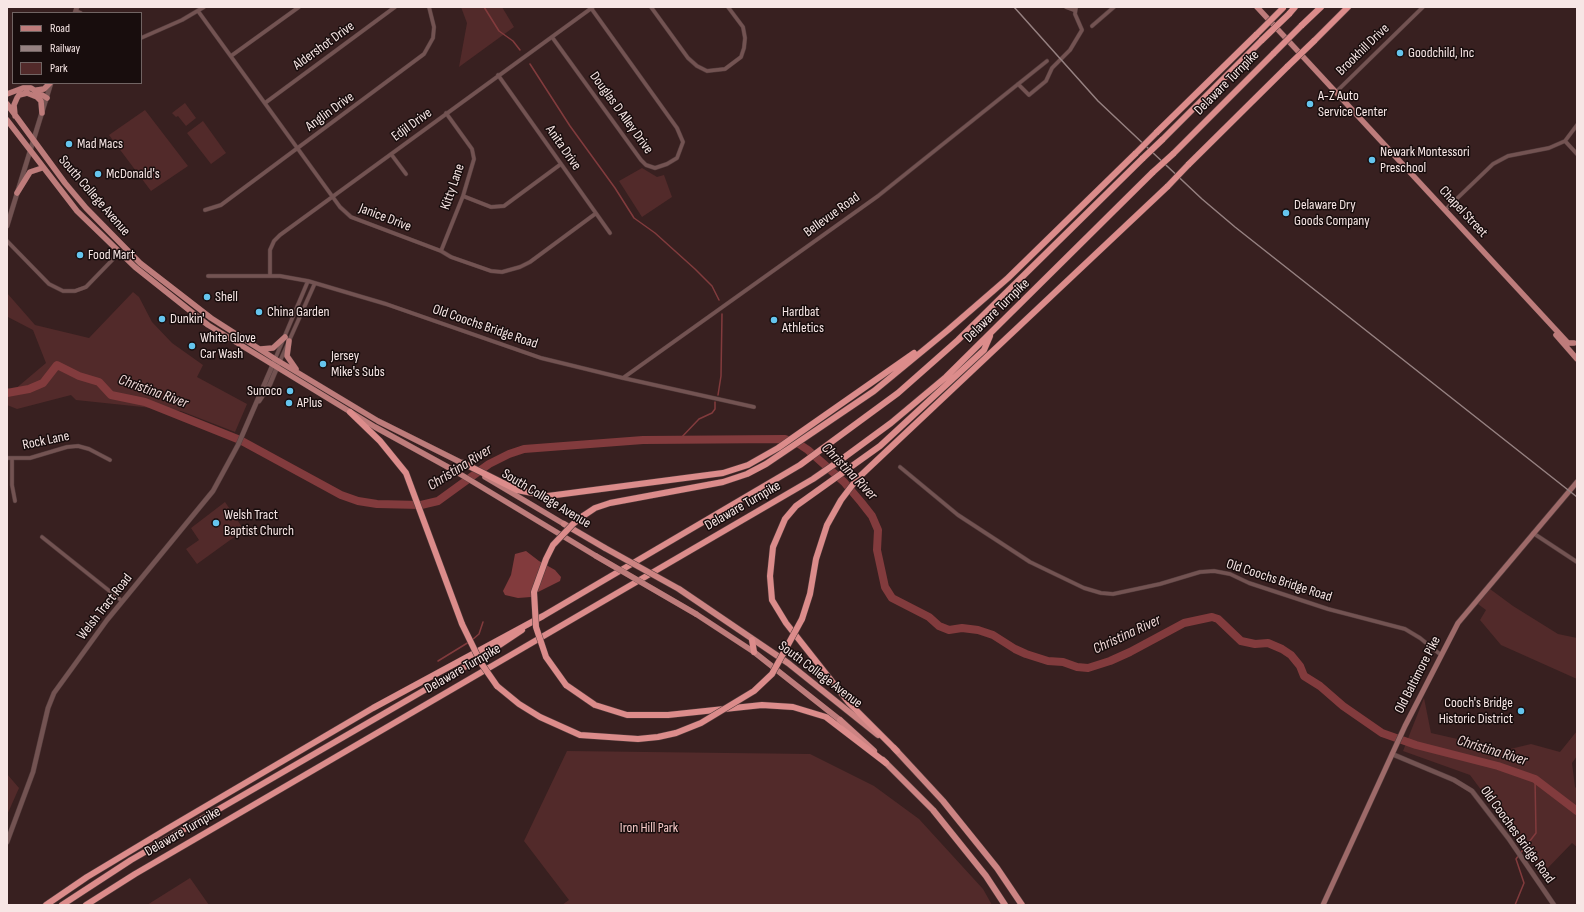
<!DOCTYPE html>
<html>
<head>
<meta charset="utf-8">
<style>
  body { margin:0 }
  #map { position:relative; width:1584px; height:912px; overflow:hidden; background:#382020; font-family:"Sofia Sans Condensed",sans-serif }
  canvas { display:block }
  .frame { position:absolute; inset:0; border:8px solid #f7e6e5; pointer-events:none }
  .legend { position:absolute; left:12px; top:12px; width:130px; height:72px; box-sizing:border-box; background:#180d0d; border:1px solid #716463; margin:0; padding:5px 7px; list-style:none; font-size:12px; color:#f7e6e5 }
  .legend li { display:flex; align-items:center; gap:8px; height:20px }
  .legend b { width:20px; border:1px solid #716463 }
</style>
</head>
<body>
<div id="map">
<canvas width="1584" height="912"></canvas>
<div class="frame"></div>
<ul class="legend">
<li><b style="height:5px;background:#be7c7b"></b>Road</li>
<li><b style="height:5px;background:#968181"></b>Railway</li>
<li><b style="height:11px;background:#522a2a"></b>Park</li>
</ul>
</div>
<script>
const ctx = document.querySelector('canvas').getContext('2d');
ctx.lineJoin = 'round';
function paint(path, color) { ctx.fillStyle = color; ctx.fill(path, 'evenodd'); }
const toPath = rows => new Path2D(rows.map(r => 'M' + r).join(''));
function strokePath(path, color, width, dash) { ctx.strokeStyle = color; ctx.lineWidth = width; ctx.lineCap = dash ? 'butt' : 'round'; ctx.setLineDash(dash || []); ctx.stroke(path); }
function write(font, color, halo, rows, align = 'center') {
  ctx.font = font + ' "Sofia Sans Condensed",sans-serif'; ctx.lineWidth = 3; ctx.setLineDash([]); ctx.textBaseline = 'middle'; ctx.strokeStyle = halo; ctx.fillStyle = color; for (const [text, x, y, turn = 0] of rows) {
    ctx.save(); ctx.translate(x, y); ctx.rotate((+turn || 0) * Math.PI / 180); ctx.textAlign = isNaN(turn) ? turn : align; if (halo) ctx.strokeText(text, 0, 0); ctx.fillText(text, 0, 0); ctx.restore();
  }
}
const green = toPath([
  [461,7,502,7,514,27,459,67,467,23],
  [185,103,196,118,186,126,178,116,176,117,172,113],
  [145,110,188,166,151,191,109,135],
  [203,121,226,153,211,164,187,133],
  [642,168,657,177,664,175,672,197,642,217,619,181],
  [133,292,139,297,152,322,172,343,203,365,197,377,247,404,235,432,181,411,76,400,71,395,17,409,7,405,7,388,14,390,46,363,33,330,8,317,7,293,35,325,89,338],
  [225,502,244,530,197,564,186,549,199,540,191,528],
  [1490,589,1513,606,1558,634,1577,638,1577,679,1501,645,1480,620,1486,610,1478,604],
  [1424,698,1431,733,1506,750,1531,744,1560,752,1577,731,1577,756,1572,763,1575,787,1577,789,1577,847,1572,843,1543,873,1470,775,1403,751],
  [567,751,810,754,874,786,919,819,983,889,992,905,562,905,569,900,524,841],
  [7,774,19,788,7,815],
  [190,878,209,905,147,905]
]);
const water = toPath([
  [526,551,539,561,555,570,561,577,560,581,538,592,531,597,518,598,505,595,503,591,511,575,515,554]
]);
const stream = toPath([
  [484,7,499,31,513,41,520,50],
  [530,64,570,126,615,188,634,218,655,233,695,269,712,286,719,300],
  [718,395,721,376,722,314],
  [679,440,699,419,712,413,715,409,715,402],
  [472,640,479,634,483,622],
  [438,661,469,642],
  [1515,905,1524,883,1516,859,1536,833,1535,779]
]);
const river = toPath([
  [7,393,29,389,43,383,57,365,79,376,99,382,111,395,145,402,240,440,341,495,358,501,377,504,421,505,438,501,489,464,509,454,524,449,643,440,785,439,799,444,808,450,844,482,861,502,872,516,878,530,877,550,885,587,892,598,929,617,939,626,949,630,962,628,978,630,993,635,1015,649,1026,654,1048,661,1063,662,1077,667,1088,668,1110,661,1130,652,1184,623,1212,617,1218,619,1241,641,1255,644,1268,643,1282,649,1291,655,1300,666,1304,676,1320,686,1343,706,1382,733,1416,745,1498,766,1535,779,1577,811]
]);
const minor = toPath([
  [651,7,688,58,697,66,707,71,725,69,741,57,744,48,745,38,743,27,728,7],
  [1066,7,1074,10],
  [76,11,81,13],
  [198,11,340,207,351,217,441,251,451,257,491,271,502,272,520,267,530,262,595,214],
  [1092,26,1114,7],
  [552,37,641,160,646,165,655,168,667,164,677,158,683,142,677,128,591,8],
  [141,38,182,20,204,7],
  [231,56,299,7],
  [498,75,610,233],
  [1018,84,1029,95,1046,81,1052,68,1070,50,1082,30,1075,14,1076,7],
  [1336,92,1423,7],
  [265,103,395,7],
  [1565,141,1577,154],
  [391,154,406,174],
  [463,196,491,207,504,206,561,164],
  [205,210,221,205,424,54,433,38,434,27,429,7],
  [1445,210,1493,164,1508,156,1549,148,1565,141,1577,125],
  [7,241,49,284,63,291,75,291,86,287,119,253],
  [441,251,463,196,474,159,472,149,446,113],
  [270,275,270,250,274,241,280,235,593,7],
  [208,276,280,276,308,281,386,304,541,358,623,378,754,407],
  [275,359,308,281],
  [280,361,315,283],
  [623,378,878,196,1047,61],
  [7,458,30,458,67,447,78,446,89,449,110,460],
  [12,458,12,485,15,501],
  [900,467,958,515,1030,562,1084,588,1101,593,1113,594,1160,584,1200,572,1214,571,1230,574,1249,583,1328,609,1405,629,1420,638,1441,655],
  [1533,533,1577,562],
  [42,537,122,601]
]);
const tertiary = toPath([
  [75,13,77,7],
  [7,226,51,83],
  [259,401,270,384,278,365],
  [1392,754,1454,780,1472,791,1509,839,1554,905],
  [7,842,33,772,48,708,54,693,107,620,213,491,238,445,274,362]
]);
const secondary = toPath([
  [1323,905,1405,726,1458,623,1577,482]
]);
const primary = toPath([
  [1257,7,1568,343,1574,343],
  [37,90,44,89,50,83],
  [7,94,23,88,31,88,47,98],
  [7,104,65,183,86,208,140,263,211,318,275,359,378,421,466,465],
  [15,116,14,105,17,98,19,95,27,93,37,97,41,101,42,113],
  [7,120,77,211,135,267,208,325,375,427,455,471,596,556],
  [17,193,30,172,42,168],
  [1556,335,1577,359],
  [289,341,287,356,296,369],
  [261,349,273,348,285,337],
  [485,477,564,524],
  [696,614,754,652,840,720]
]);
const trunk = toPath([
  [564,524,605,548],
  [679,589,788,663,878,735],
  [840,720,874,751],
  [894,748,943,801,997,868,1022,905],
  [883,760,933,810,986,876,1005,905]
]);
const motorway = toPath([
  [1289,14,1295,7],
  [1301,26,1321,7],
  [1314,41,1348,7],
  [1156,133,1257,34],
  [1162,140,1262,40],
  [1173,154,1274,53],
  [1188,165,1288,66],
  [350,412,380,441,406,473,462,624],
  [463,463,517,490,548,496,723,473,748,465,778,448,914,353],
  [583,516,595,508,610,503,723,482,747,474,766,464,874,391,948,330,1008,278,1136,153],
  [802,619,810,594,816,559,827,525,841,500,857,479,1168,186],
  [752,640,754,652],
  [566,685,595,705,627,715,668,715,762,705,793,707,826,717,886,763],
  [497,686,519,704,540,717,580,735,638,739,658,737,676,733],
  [897,751,849,703,786,623,772,600,770,576,773,547,785,519,796,506,880,446,984,350,990,336],
  [46,905,87,877,167,829,373,708,543,616,800,465,898,393,958,340,1143,158],
  [62,905,131,860,480,658,522,630],
  [86,905,135,874,813,479,842,459,891,423,946,377,1153,172]
]);
const rail = toPath([
  [1014,7,1098,101,1202,199,1235,227,1577,497]
]);
const primaryBridge = toPath([
  [596,556,696,614]
]);
const trunkBridge = toPath([
  [605,548,679,589]
]);
const motorwayBridge = toPath([
  [1257,34,1283,8],
  [1262,40,1289,14],
  [1274,53,1301,26],
  [1288,66,1314,41],
  [1136,153,1156,133],
  [1143,158,1162,140],
  [1153,172,1173,154],
  [1168,186,1188,165],
  [462,624,481,663,497,686],
  [566,685,546,657,536,627,534,592,546,559,553,545,573,524,583,516],
  [676,733,701,723,754,691,772,674,802,619]
]);
const markers = [
  [1400,53,4,"#65c5ee"],
  [1310,104,4,"#65c5ee"],
  [69,144,4,"#65c5ee"],
  [1372,160,4,"#65c5ee"],
  [98,174,4,"#65c5ee"],
  [1286,213,4,"#65c5ee"],
  [80,255,4,"#65c5ee"],
  [207,297,4,"#65c5ee"],
  [259,312,4,"#65c5ee"],
  [162,319,4,"#65c5ee"],
  [774,320,4,"#65c5ee"],
  [192,346,4,"#65c5ee"],
  [323,364,4,"#65c5ee"],
  [290,391,4,"#65c5ee"],
  [289,403,4,"#65c5ee"],
  [216,523,4,"#65c5ee"],
  [1521,711,4,"#65c5ee"]
];
const streetNames = [
  ["Aldershot Drive",324,46,-36],
  ["Brookhill Drive",1363,50,-44],
  ["Delaware Turnpike",1227,83,-45],
  ["Anglin Drive",330,112,-36],
  ["Douglas D Alley Drive",621,113,54],
  ["Edjil Drive",412,125,-36],
  ["Anita Drive",563,148,55],
  ["Kitty Lane",453,187,-71],
  ["South College Avenue",94,196,49],
  ["Chapel Street",1463,212,47],
  ["Bellevue Road",832,215,-36],
  ["Janice Drive",385,218,21],
  ["Delaware Turnpike",997,311,-44],
  ["Old Coochs Bridge Road",485,327,19],
  ["Rock Lane",46,441,-12],
  ["South College Avenue",546,499,31],
  ["Delaware Turnpike",743,506,-30],
  ["Old Coochs Bridge Road",1279,581,18],
  ["Welsh Tract Road",105,607,-52],
  ["Delaware Turnpike",463,669,-30],
  ["South College Avenue",820,675,37],
  ["Old Baltimore Pike",1418,675,-63],
  ["Delaware Turnpike",183,832,-30],
  ["Old Cooches Bridge Road",1517,835,54]
];
const poiNames = [
  ["Goodchild, Inc",1408,53],
  ["A-Z Auto",1318,96],
  ["Service Center",1318,112],
  ["Mad Macs",77,144],
  ["Newark Montessori",1380,152],
  ["Preschool",1380,168],
  ["McDonald's",106,174],
  ["Delaware Dry",1294,205],
  ["Goods Company",1294,221],
  ["Food Mart",88,255],
  ["Shell",215,297],
  ["China Garden",267,312],
  ["Hardbat",782,312],
  ["Athletics",782,328],
  ["Dunkin'",170,319],
  ["White Glove",200,338],
  ["Car Wash",200,354],
  ["Jersey",331,356],
  ["Mike's Subs",331,372],
  ["Sunoco",282,391,"right"],
  ["APlus",297,403],
  ["Welsh Tract",224,515],
  ["Baptist Church",224,531],
  ["Cooch's Bridge",1513,703,"right"],
  ["Historic District",1513,719,"right"]
];
const parkNames = [
  ["Iron Hill Park",649,828]
];
const waterNames = [
  ["Christina River",153,392,20],
  ["Christina River",460,468,-32],
  ["Christina River",849,472,46],
  ["Christina River",1127,635,-25],
  ["Christina River",1492,751,17]
];
paint(green, '#522a2a');
paint(water, '#823b3d');
strokePath(stream, '#823b3d', 1.5);
strokePath(river, '#823b3d', 8);
strokePath(minor, '#533c3c', 4.5);
strokePath(tertiary, '#533c3c', 5.5);
strokePath(secondary, '#533c3c', 6);
strokePath(primary, '#533c3c', 6);
strokePath(trunk, '#533c3c', 7);
strokePath(motorway, '#533c3c', 7);
strokePath(minor, '#735352', 3.5);
strokePath(tertiary, '#735352', 4.5);
strokePath(secondary, '#9e6a69', 5);
strokePath(primary, '#be7c7b', 5.5);
strokePath(trunk, '#cd8483', 6);
strokePath(motorway, '#dc8c8b', 6);
strokePath(rail, '#968181', 1.5);
strokePath(primaryBridge, '#533c3c', 6, []);
strokePath(trunkBridge, '#533c3c', 7, []);
strokePath(motorwayBridge, '#533c3c', 7, []);
strokePath(primaryBridge, '#be7c7b', 5.5);
strokePath(trunkBridge, '#cd8483', 6);
strokePath(motorwayBridge, '#dc8c8b', 6);
for (const [x, y, r, color] of markers) { const dot = new Path2D(); dot.arc(x, y, r, 0, 2 * Math.PI); ctx.fillStyle = color; ctx.fill(dot); strokePath(dot, '#180d0d', 1.5); }
write('14px', '#f7e6e5', '#180d0d', streetNames);
write('14px', '#f7e6e5', '#180d0d', poiNames, 'left');
write('14px', '#f5c9c7', '#180d0d', parkNames);
write('italic 15px', '#f0d9d8', '#180d0d', waterNames);
</script>
</body>
</html>
